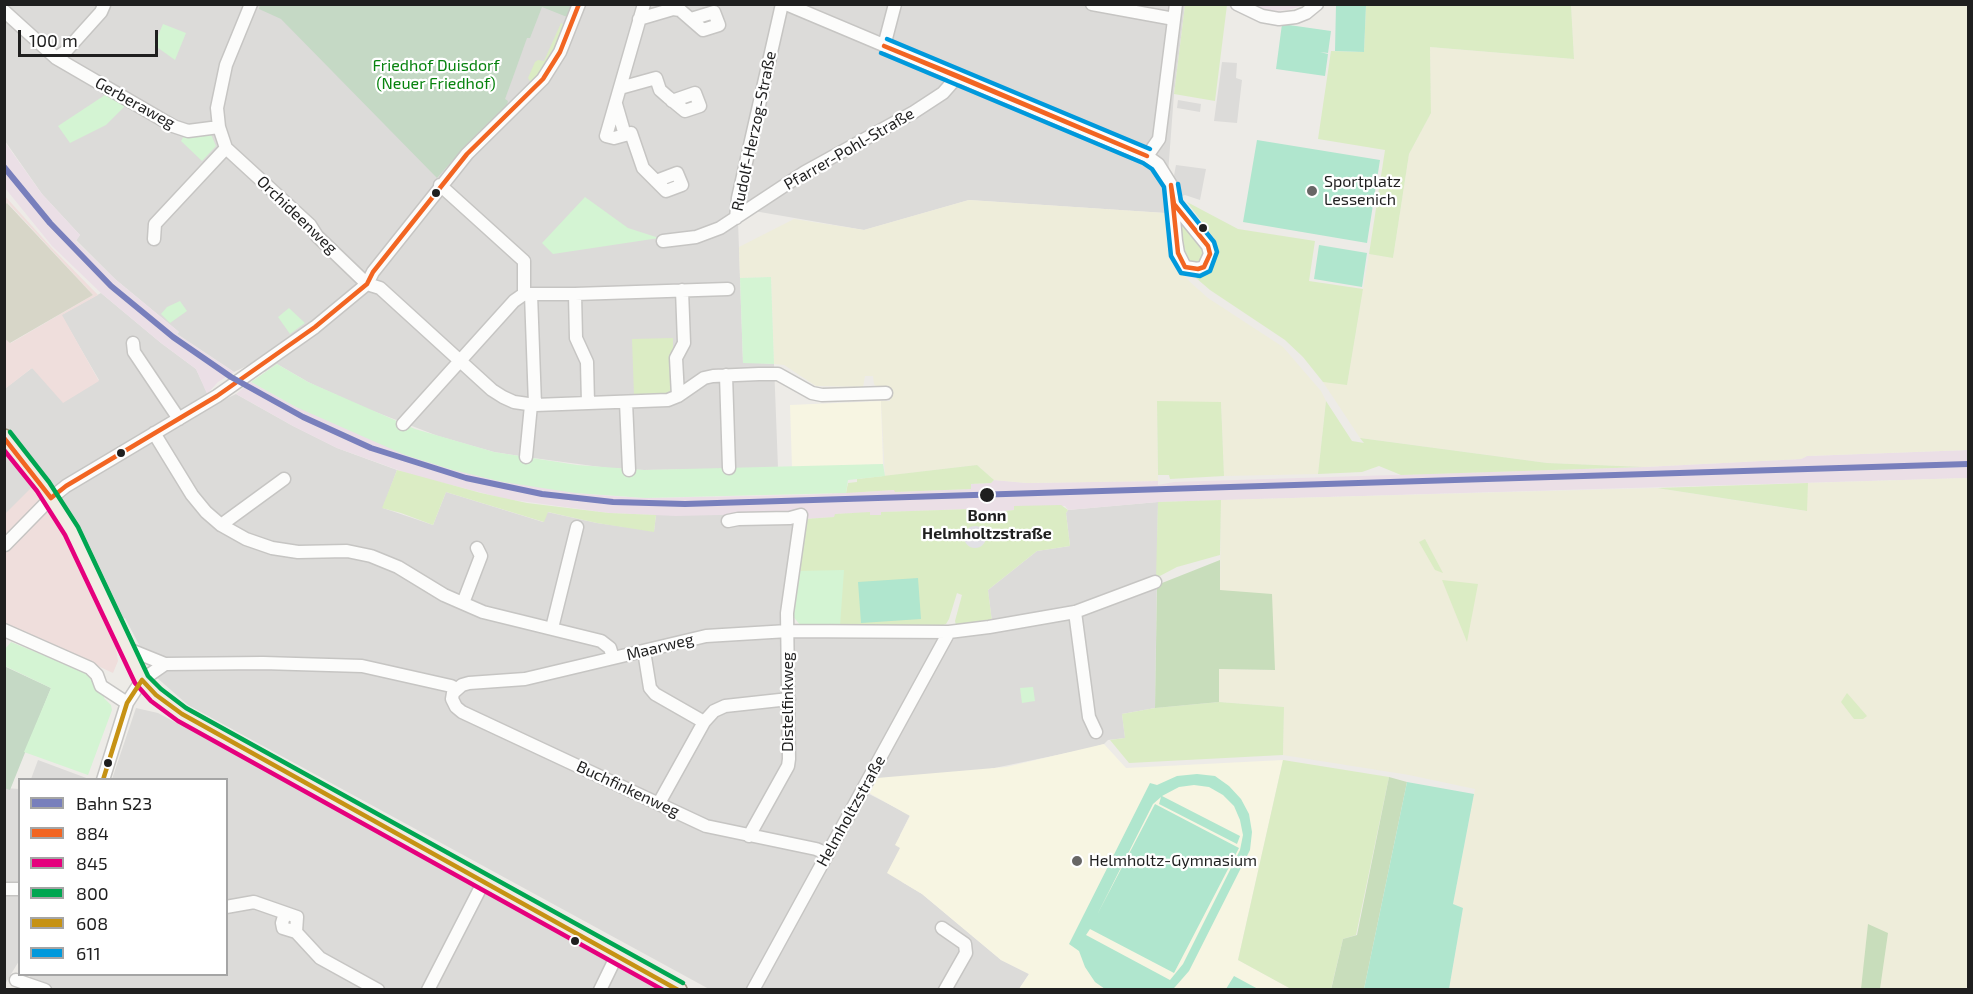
<!DOCTYPE html>
<html>
<head>
<meta charset="utf-8">
<style>
  body { margin:0 }
  #map { position:relative; width:1973px; height:994px; overflow:hidden; background:#edebe7; font-family:"Exo 2",sans-serif }
  canvas { display:block }
  .frame { position:absolute; inset:0; border:6px solid #1f1f1f; pointer-events:none }
  .legend { position:absolute; left:18px; top:778px; width:210px; height:198px; box-sizing:border-box; background:#fff; border:2px solid #a5a5a5; margin:0; padding:8px 10px; list-style:none; font-size:18px; color:#1f1f1f }
  .legend li { display:flex; align-items:center; gap:12px; height:30px }
  .legend b { width:30px; border:2px solid #a5a5a5 }
  .scale { position:absolute; left:18px; top:30px; width:140px; height:27px; box-sizing:border-box; border:3px solid #1f1f1f; border-top:0; padding-left:8px; font-size:18px; line-height:21px; white-space:nowrap; color:#1f1f1f; -webkit-text-stroke:4px #fff; paint-order:stroke }
</style>
</head>
<body>
<div id="map">
<canvas width="1973" height="994"></canvas>
<div class="frame"></div>
<ul class="legend">
<li><b style="height:8px;background:#787fbc"></b>Bahn S23</li>
<li><b style="height:8px;background:#f26522"></b>884</li>
<li><b style="height:8px;background:#e5007d"></b>845</li>
<li><b style="height:8px;background:#00a651"></b>800</li>
<li><b style="height:8px;background:#c69214"></b>608</li>
<li><b style="height:8px;background:#0099dc"></b>611</li>
</ul>
<div class="scale">100 m</div>
</div>
<script>
const ctx = document.querySelector('canvas').getContext('2d');
ctx.lineJoin = 'round';
function paint(path, color) { ctx.fillStyle = color; ctx.fill(path, 'evenodd'); }
const toPath = rows => new Path2D(rows.map(r => 'M' + r).join(''));
function strokePath(path, color, width, dash) { ctx.strokeStyle = color; ctx.lineWidth = width; ctx.lineCap = dash ? 'butt' : 'round'; ctx.setLineDash(dash || []); ctx.stroke(path); }
function write(font, color, halo, rows, align = 'center') {
  ctx.font = font + ' "Exo 2",sans-serif'; ctx.lineWidth = 4.5; ctx.setLineDash([]); ctx.textBaseline = 'middle'; ctx.strokeStyle = halo; ctx.fillStyle = color; for (const [text, x, y, turn = 0] of rows) {
    ctx.save(); ctx.translate(x, y); ctx.rotate((+turn || 0) * Math.PI / 180); ctx.textAlign = isNaN(turn) ? turn : align; if (halo) ctx.strokeText(text, 0, 0); ctx.fillText(text, 0, 0); ctx.restore();
  }
}
const residential = toPath([
  [5,5,1185,5,1174,94,1165,213,969,200,864,230,754,211,738,221,743,362,774,364,778,468,644,470,608,468,526,457,494,452,438,436,360,406,308,382,277,364,265,372,257,361,234,372,177,334,179,332,115,279,76,240,80,235,42,194,5,141],
  [1222,62,1237,63,1236,78,1242,80,1237,123,1214,121],
  [1178,100,1201,104,1200,112,1177,108],
  [1176,165,1206,169,1200,200,1185,195,1179,197,1173,181],
  [101,293,161,343,196,369,213,405,236,394,293,426,337,448,397,470,383,508,433,525,446,492,543,522,547,512,597,523,654,531,656,515,797,513,780,624,801,626,960,627,992,622,988,590,1037,551,1070,546,1066,513,1068,510,1158,502,1155,708,1122,714,1125,738,1108,740,1104,744,1091,748,869,794,910,815,900,835,902,882,922,894,1001,960,1029,974,1019,989,709,989,188,705,156,677,125,618,106,626,5,578,4,389,32,368,99,380,61,315],
  [136,708,158,713,346,814,657,989,21,990,31,975,226,974,226,780,112,779],
  [38,760,89,779,31,779],
  [4,788,20,789,19,961,5,984]
]);
const commercial = toPath([
  [4,195,51,247,98,295,62,315,99,381,63,403,32,368,5,389,5,338,11,343,93,295,8,203,5,206],
  [32,487,79,557,106,626,115,642,118,661,113,673,5,623,5,514]
]);
const industrial = toPath([
  [1253,5,1304,5,1289,10,1268,11],
  [4,141,42,194,80,235,76,241,115,279,179,332,177,334,234,372,218,382,207,394,196,369,161,343,101,293,52,246,5,188],
  [251,382,296,407,575,493,610,496,645,498,805,495,895,490,895,492,971,489,971,484,991,483,994,480,1027,483,1158,481,1158,485,1174,482,1644,467,1801,459,1807,456,1968,450,1968,478,1158,502,1068,510,1065,506,1014,507,1014,510,979,514,972,515,971,509,882,512,881,515,870,515,870,513,835,514,835,517,805,519,805,513,676,516,609,513,506,499,412,475,337,448,293,426,236,394]
]);
const education = toPath([
  [881,401,883,464,792,468,790,405],
  [1104,744,1126,768,1283,760,1238,960,1291,989,1019,989,1029,974,1001,960,922,894,887,873,900,848,895,845,910,816,869,793,877,778,1006,767]
]);
const construction = toPath([
  [7,203,93,295,10,343,4,338,4,206]
]);
const farmland = toPath([
  [1571,5,1968,5,1968,450,1807,456,1801,459,1644,467,1547,463,1360,438,1323,382,1347,384,1369,254,1393,258,1409,154,1431,113,1430,47,1574,59],
  [969,200,1165,213,1168,251,1176,266,1190,282,1208,298,1283,347,1321,391,1326,401,1318,474,1224,476,1221,402,1157,402,1158,481,1027,483,994,480,977,465,885,476,881,401,890,401,889,387,877,387,874,384,873,376,865,376,863,387,816,386,784,365,774,364,771,277,740,278,739,247,794,219,864,230],
  [1968,478,1968,989,1449,989,1463,908,1453,904,1475,789,1409,775,1283,755,1284,707,1219,702,1219,669,1275,670,1220,590,1221,500,1657,488,1806,511,1808,483]
]);
const grass = toPath([
  [1185,5,1227,5,1215,101,1174,94],
  [1366,5,1571,5,1574,59,1430,47,1431,113,1409,154,1393,258,1369,254,1385,150,1318,139,1331,51,1364,52],
  [561,23,565,25,554,50,548,62,531,83,528,78,535,62,538,60,544,61],
  [1187,202,1238,229,1315,241,1309,281,1363,289,1347,385,1323,382,1303,357,1285,340,1210,290,1196,278,1213,266,1216,251,1214,238],
  [1180,222,1182,223,1204,251,1200,262,1195,264,1189,262,1185,257,1178,224],
  [673,338,673,389,665,394,634,396,632,339],
  [1157,401,1221,402,1224,476,1170,479,1169,475,1158,475],
  [1326,401,1352,441,1364,443,1360,438,1547,463,1644,467,1401,475,1379,466,1362,472,1318,474],
  [977,465,994,480,991,483,971,484,971,489,895,492,894,490,846,493,848,483,857,482,857,479],
  [397,470,481,493,527,503,609,513,656,515,654,532,597,523,548,512,544,522,446,492,433,525,401,513,382,508],
  [1808,483,1807,511,1657,488],
  [1221,500,1220,555,1177,567,1156,578,1158,502],
  [1061,505,1068,510,1066,513,1070,546,1037,551,988,590,992,622,960,627,956,625,955,621,962,595,957,593,949,619,946,624,939,627,840,626,797,571,805,519,834,517,835,514,870,512,870,515,881,515,881,512,972,509,972,515,978,514,1014,510,1014,506],
  [1425,539,1443,573,1435,570,1419,542],
  [1442,580,1478,584,1467,642],
  [1847,693,1867,716,1863,719,1854,719,1841,702],
  [1219,702,1284,707,1283,755,1129,763,1110,740,1125,738,1122,714,1155,708],
  [1283,760,1389,777,1356,935,1343,939,1331,989,1291,989,1238,960]
]);
const forest = toPath([
  [1220,560,1220,590,1272,594,1275,670,1219,669,1219,702,1155,708,1157,585],
  [1389,777,1407,782,1364,989,1331,990,1343,939,1357,935],
  [1868,924,1888,933,1880,989,1861,989]
]);
const cemetery = toPath([
  [260,4,572,5,567,17,542,7,530,38,527,38,512,80,505,99,508,101,507,105,498,117,460,152,437,178,281,19,259,9],
  [4,666,51,688,10,790,4,788]
]);
const park = toPath([
  [163,24,186,33,175,60,154,45],
  [108,93,127,104,106,125,70,143,58,126],
  [210,132,216,146,202,161,181,141,185,134],
  [585,197,628,228,659,238,553,254,542,243],
  [771,277,774,364,743,363,740,278],
  [180,301,187,311,170,323,161,314,167,307],
  [289,308,305,323,290,334,278,317],
  [277,364,308,382,415,429,494,452,577,465,644,470,883,464,885,476,848,480,846,493,645,498,575,493,503,482,453,470,405,455,296,407,251,382],
  [844,570,840,626,801,626,792,615,797,571],
  [11,642,90,674,105,695,104,698,111,705,112,710,88,775,24,752,51,688,5,666,5,649],
  [1033,687,1035,701,1022,703,1020,688]
]);
const pitch = toPath([
  [1336,5,1366,5,1364,52,1335,51],
  [1282,24,1331,31,1328,53,1320,52,1328,54,1325,76,1276,69],
  [1257,140,1380,160,1367,243,1243,222],
  [1319,245,1367,253,1362,287,1314,279],
  [918,578,921,619,861,623,858,582],
  [1197,774,1215,776,1229,786,1241,799,1249,814,1252,832,1250,850,1189,971,1175,987,1172,990,1105,989,1095,982,1085,967,1079,951,1069,944,1150,783,1157,785,1177,776],
  [1194,785,1209,787,1223,795,1234,806,1240,820,1243,835,1240,850,1183,964,1170,980,1086,935,1090,929,1174,973,1239,848,1155,804,1097,915,1153,804,1161,797,1159,804,1237,844,1240,836,1162,796,1179,787],
  [1407,782,1474,794,1453,904,1463,908,1449,989,1364,989],
  [1234,976,1258,989,1226,989]
]);
const plaza = toPath([
  '964 537a11 11 0 1 1 22 0a11 11 0 1 1-22 0Z'
]);
const minor = toPath([
  [251,4,226,65,217,108,219,127,226,148,310,225,317,236,367,284,380,288,492,390,503,397,514,402,535,405,668,400,678,396,704,378,713,376,759,374,778,374,812,393,822,395,886,393],
  [786,4,1147,156,1158,164,1171,185,1176,241,1178,253,1185,267,1198,269,1204,267,1210,254,1208,246,1174,204],
  [1092,4,1174,19],
  [1237,4,1262,16,1279,19,1296,17,1306,13,1317,4],
  [4,11,56,58,173,126,188,131,219,127],
  [639,19,673,9,680,10,703,30,719,25,714,12,691,19],
  [884,46,895,4],
  [56,58,65,52,101,12,104,5],
  [620,88,656,78,660,90,668,97,685,111,700,106,695,93,672,101],
  [616,104,625,135,614,138,606,136,644,4],
  [625,135,631,133,643,168,666,191,682,185,677,173,656,181],
  [1147,156,1159,139,1176,4],
  [440,185,524,261,524,294],
  [736,218,738,198,782,4],
  [154,239,155,224,226,148],
  [663,241,696,237,720,228,805,172,914,112,943,93,958,76],
  [524,294,575,294,728,289],
  [531,294,535,405],
  [575,294,576,338,587,362,588,403],
  [133,343,134,352,179,419],
  [726,375,729,468],
  [678,396,676,358,684,343,682,290],
  [626,402,629,470],
  [403,424,514,301,524,294],
  [154,433,192,495,206,512,221,525,246,539,272,548,298,552,347,551,371,556,398,567,444,595,483,612,601,641,610,648,613,658],
  [526,457,531,405],
  [728,521,738,519,790,518,801,515,787,613,789,759,788,766,749,836],
  [221,525,284,479],
  [5,545,51,498,66,486,217,396,315,327,367,284,373,272,467,154,543,79,560,52,579,4],
  [463,603,481,556,477,548],
  [1075,612,1089,717,1096,732],
  [552,628,577,527],
  [4,630,90,668,97,675,101,686,127,703],
  [128,649,165,664,263,663,362,666,451,686,457,689],
  [644,651,650,688,655,694,704,722],
  [103,780,127,703,142,680,165,664],
  [659,803,704,722,714,711,725,706,789,699],
  [828,854,816,849,706,826,462,712,456,707,452,699,453,693,462,685,469,683,525,679,706,636,788,631,949,632,989,627,1075,612,1155,582],
  [4,889,20,889],
  [226,907,254,902,297,917,296,932,320,958,378,990],
  [285,913,282,923,283,928,296,932],
  [942,928,965,944,966,953,945,990],
  [16,980,45,990],
  [428,990,484,881],
  [600,990,617,955],
  [753,990,949,632]
]);
const major = toPath([
  [4,437,43,487,72,531,142,680,156,695,182,714,679,990]
]);
const bus1 = toPath([
  [884,46,958,76,1147,156,884,46],
  [1171,185,1174,204,1208,246,1210,254,1204,267,1198,269,1185,267,1178,253,1171,185],
  [4,438,51,498],
  [51,498,66,486,217,396,315,327,367,284,373,272,467,154,543,79,560,52,579,4]
]);
const bus2 = toPath([
  [4,450,37,491,65,535,135,683,151,701,178,721,663,990]
]);
const bus3 = toPath([
  [10,432,49,482,78,527,148,676,161,689,186,708,683,983]
]);
const bus4 = toPath([
  [142,680,156,695,182,714,678,990],
  [103,780,127,703,142,680]
]);
const bus5 = toPath([
  [887,39,1150,149],
  [881,53,1143,163,1152,169,1164,187,1171,256,1181,273,1200,276,1210,271,1217,252,1214,242,1181,201,1178,184]
]);
const rail1 = toPath([
  [4,167,50,223,111,286,173,337,231,377,303,417,371,448,466,478,542,494,613,502,685,504,1968,464]
]);
const markers = [
  [1312,191,6,"#676665"],
  [436,193,5,"#1f1f1f"],
  [1203,228,5,"#1f1f1f"],
  [121,453,5,"#1f1f1f"],
  [987,495,8,"#1f1f1f"],
  [108,763,5,"#1f1f1f"],
  [1077,861,6,"#676665"],
  [575,941,5,"#1f1f1f"]
];
const parkNames = [
  ["Friedhof Duisdorf",436,66],
  ["(Neuer Friedhof)",436,84]
];
const streetNames = [
  ["Gerberaweg",135,103,29],
  ["Rudolf-Herzog-Straße",754,131,-78],
  ["Pfarrer-Pohl-Straße",849,149,-30],
  ["Orchideenweg",297,215,44],
  ["Maarweg",660,647,-14],
  ["Distelfinkweg",788,702,-90],
  ["Buchfinkenweg",628,789,25],
  ["Helmholtzstraße",851,811,-61]
];
const poiNames = [
  ["Sportplatz",1324,182],
  ["Lessenich",1324,200],
  ["Helmholtz-Gymnasium",1089,861]
];
const stopNames = [
  ["Bonn",987,516],
  ["Helmholtzstraße",987,534]
];
paint(residential, '#dcdbd9');
paint(commercial, '#efdedc');
paint(industrial, '#ebdfe6');
paint(education, '#f7f5e2');
paint(construction, '#d7d6c8');
paint(farmland, '#eeedda');
paint(grass, '#dbecc4');
paint(forest, '#c8ddbb');
paint(cemetery, '#c5d9c5');
paint(park, '#d4f4d3');
paint(pitch, '#b0e6ce');
paint(plaza, '#e2e1e6');
strokePath(minor, '#c6c5c3', 15);
strokePath(major, '#a39883', 18);
strokePath(minor, '#fcfcfb', 12);
strokePath(major, '#f1ece4', 15);
strokePath(bus1, '#f26522', 4.5);
strokePath(bus2, '#e5007d', 4.5);
strokePath(bus3, '#00a651', 4.5);
strokePath(bus4, '#c69214', 4.5);
strokePath(bus5, '#0099dc', 4.5);
strokePath(rail1, '#787fbc', 6);
for (const [x, y, r, color] of markers) { const dot = new Path2D(); dot.arc(x, y, r, 0, 2 * Math.PI); ctx.fillStyle = color; ctx.fill(dot); strokePath(dot, '#fff', 2); }
write('16px', '#07830e', '#fff', parkNames);
write('16px', '#1f1f1f', '#fff', streetNames);
write('16px', '#1f1f1f', '#fff', poiNames, 'left');
write('bold 16px', '#1f1f1f', '#fff', stopNames);
</script>
</body>
</html>
